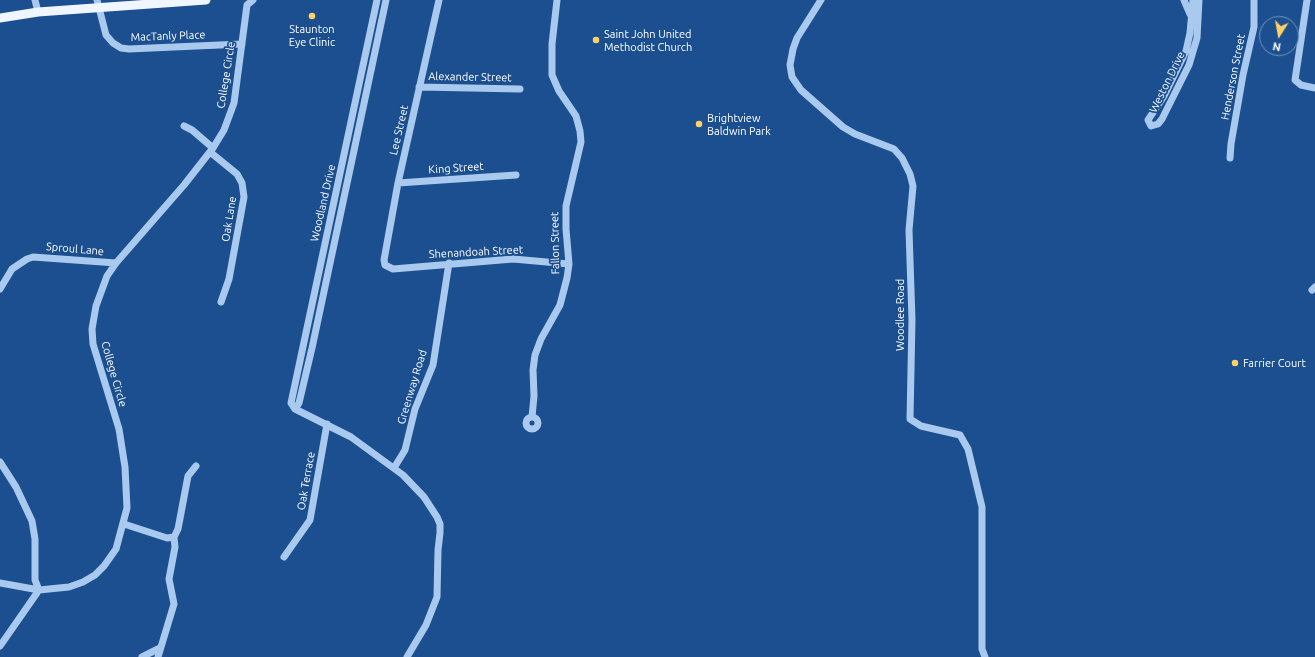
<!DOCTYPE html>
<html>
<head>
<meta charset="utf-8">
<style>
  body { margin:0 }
  #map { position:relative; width:1315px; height:657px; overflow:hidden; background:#1b4f8f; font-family:Ubuntu,sans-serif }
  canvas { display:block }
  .north { position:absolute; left:1259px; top:16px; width:40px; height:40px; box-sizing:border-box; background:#1b4f8f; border:1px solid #7695bc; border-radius:50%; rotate:191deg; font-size:11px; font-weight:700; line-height:16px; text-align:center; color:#fff }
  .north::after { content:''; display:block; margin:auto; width:14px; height:18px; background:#ffd166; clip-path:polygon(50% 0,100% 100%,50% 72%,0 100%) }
</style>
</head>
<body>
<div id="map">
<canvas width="1315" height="657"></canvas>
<div class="north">N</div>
</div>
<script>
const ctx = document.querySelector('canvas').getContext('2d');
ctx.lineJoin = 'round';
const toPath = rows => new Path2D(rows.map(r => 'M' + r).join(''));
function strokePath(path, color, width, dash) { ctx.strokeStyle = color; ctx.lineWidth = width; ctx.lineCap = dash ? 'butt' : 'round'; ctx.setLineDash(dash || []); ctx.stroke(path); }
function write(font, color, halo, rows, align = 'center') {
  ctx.font = font + ' Ubuntu,sans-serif'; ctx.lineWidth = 3.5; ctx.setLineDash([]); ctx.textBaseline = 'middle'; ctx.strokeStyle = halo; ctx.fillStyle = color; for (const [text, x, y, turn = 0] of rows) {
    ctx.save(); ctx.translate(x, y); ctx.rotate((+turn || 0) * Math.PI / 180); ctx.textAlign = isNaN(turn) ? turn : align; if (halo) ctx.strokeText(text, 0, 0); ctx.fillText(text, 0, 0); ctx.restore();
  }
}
const minor = toPath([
  [35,0,38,12],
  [97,0,106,35,113,43,121,48,129,49,242,44],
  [377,0,291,403,295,409,351,437,403,475,424,497,437,517,440,524,440,533,438,550,437,597,426,625,407,657],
  [439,0,398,183,384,260,385,265,393,269,513,259,569,264],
  [821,0,797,38,793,49,790,65,792,77,801,90,843,127,855,134,894,149,902,158,910,174,913,186,909,230,912,320,910,419,921,426,960,435,968,449,982,507,982,649,985,657],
  [1184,0,1190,14],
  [1193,0,1190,33,1186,51,1164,96,1148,120,1151,126,1158,124,1162,119,1189,65,1197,38,1199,0],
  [1307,0,1295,80,1301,85,1315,88],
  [419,87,520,89],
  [184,126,192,130,213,148],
  [210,152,237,174,242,183,244,197,229,279,221,302],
  [1230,158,1231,144,1243,75,1254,27,1254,0],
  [398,183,516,175],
  [0,289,12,269,27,259,33,257,116,263],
  [1312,290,1315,287],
  [295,409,299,403,312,348,386,0],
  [532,417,534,396,533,370,535,355,541,339,560,305,567,278,569,264,566,229,566,206,581,142,580,131,576,116,559,91,552,75,552,44,557,0],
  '526 423a6 6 0 1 1 12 0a6 6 0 1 1-12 0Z',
  [0,462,16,487,32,521,35,539,35,580,39,590,0,646],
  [394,468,405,450,415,409,433,365,449,263],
  [124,524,167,538,174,537,178,529,188,476,196,466],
  [284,557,310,520,327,424],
  [0,583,39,590,69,587,83,582,95,575,104,566,116,549,127,508,125,467,119,429,93,344,92,329,96,306,107,276,116,263,184,185,213,148,224,130,234,103,247,5,253,0],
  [142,657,160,648],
  [158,657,174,604,169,579,175,547,174,537]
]);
const major = toPath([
  [0,18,38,12,206,0]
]);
const markers = [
  [312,16,4,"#ffd166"],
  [596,40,4,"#ffd166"],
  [699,124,4,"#ffd166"],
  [1235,363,4,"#ffd166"]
];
const poiNames = [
  ["Staunton",312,29,"center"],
  ["Eye Clinic",312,42,"center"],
  ["Saint John United",604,34],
  ["Methodist Church",604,47],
  ["Brightview",707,118],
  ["Baldwin Park",707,131],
  ["Farrier Court",1243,363]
];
const streetNames = [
  ["MacTanly Place",168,36,-2],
  ["College Circle",226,75,-81],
  ["Alexander Street",470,77,1],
  ["Henderson Street",1233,77,-79],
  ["Weston Drive",1167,82,-64],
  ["Lee Street",399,130,-77],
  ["King Street",456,168,-4],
  ["Woodland Drive",323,203,-77],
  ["Oak Lane",229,219,-81],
  ["Fallon Street",555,243,-91],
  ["Sproul Lane",75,249,5],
  ["Shenandoah Street",476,252,-3],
  ["Woodlee Road",900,315,-90],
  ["College Circle",114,374,74],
  ["Greenway Road",412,387,-73],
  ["Oak Terrace",306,481,-80]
];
strokePath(minor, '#a9c9ee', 7);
strokePath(major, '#f0f6ff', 9);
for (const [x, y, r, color] of markers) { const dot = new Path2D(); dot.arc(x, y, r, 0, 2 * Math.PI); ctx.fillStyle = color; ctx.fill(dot); strokePath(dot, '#1b4f8f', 1.5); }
write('11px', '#fff', '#1b4f8f', poiNames, 'left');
write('11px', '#fff', '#1b4f8f', streetNames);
</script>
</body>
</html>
